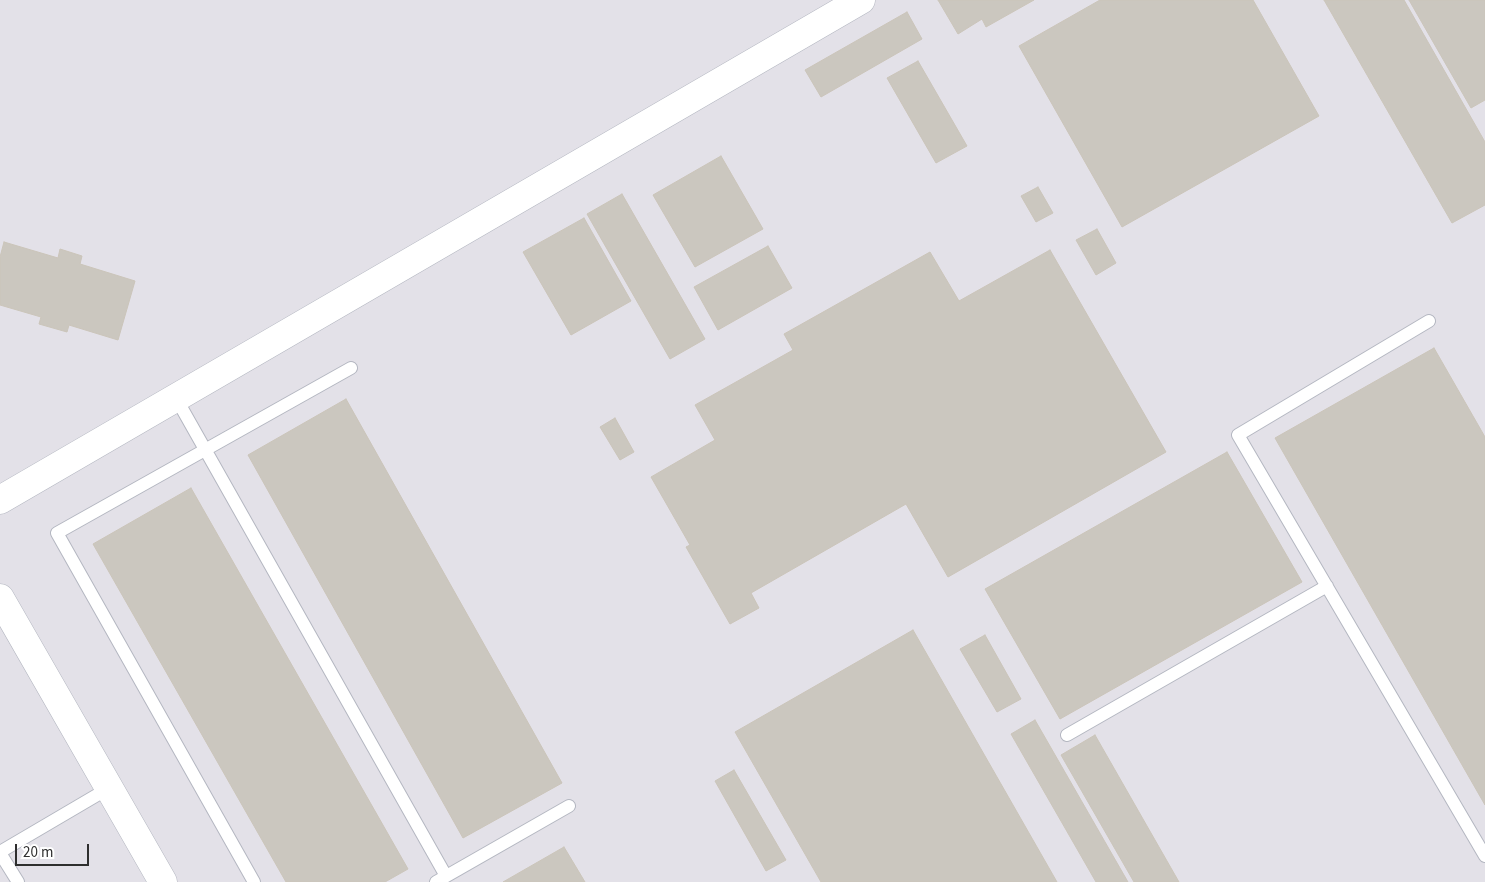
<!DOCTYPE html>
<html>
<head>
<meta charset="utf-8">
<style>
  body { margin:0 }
  #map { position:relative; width:1485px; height:882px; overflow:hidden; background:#efe9e1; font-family:"Source Sans 3",sans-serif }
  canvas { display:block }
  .scale { position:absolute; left:15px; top:844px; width:74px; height:22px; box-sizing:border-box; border:2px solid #2e2e2e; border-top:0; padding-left:6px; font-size:15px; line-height:18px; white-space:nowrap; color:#2e2e2e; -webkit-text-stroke:4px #fff; paint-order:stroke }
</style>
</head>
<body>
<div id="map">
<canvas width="1485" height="882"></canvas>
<div class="scale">20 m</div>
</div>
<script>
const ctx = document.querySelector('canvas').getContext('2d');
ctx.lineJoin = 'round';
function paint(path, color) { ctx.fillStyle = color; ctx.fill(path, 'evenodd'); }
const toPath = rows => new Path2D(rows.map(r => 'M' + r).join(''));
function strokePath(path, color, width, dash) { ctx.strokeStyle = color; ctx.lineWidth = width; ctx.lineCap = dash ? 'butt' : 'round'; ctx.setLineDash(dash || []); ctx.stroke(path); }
const industrial = toPath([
  [0,0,1485,0,1485,882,0,882]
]);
const building = toPath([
  [938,0,1034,0,986,27,982,19,958,34,938,0],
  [1100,0,1253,0,1319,116,1122,227,1019,46,1100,0],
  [1324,0,1404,0,1485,142,1485,205,1452,223,1324,0],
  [1409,0,1485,0,1485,100,1471,108,1409,0],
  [907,12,922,39,821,97,805,70,907,12],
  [918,61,967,146,936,163,887,78,918,61],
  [721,156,763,229,695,267,653,195,721,156],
  [1038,187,1053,213,1036,222,1021,196,1038,187],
  [622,194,705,339,670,359,587,214,622,194],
  [584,218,631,301,571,335,523,252,584,218],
  [1097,229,1116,263,1096,275,1076,240,1097,229],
  [4,242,58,258,60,249,82,256,80,264,135,281,118,340,69,325,67,332,39,324,41,317,0,305,0,257,4,242],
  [768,246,792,288,718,330,694,287,768,246],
  [1050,250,1166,452,948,577,906,504,751,593,759,608,730,624,686,547,690,545,651,477,715,440,695,405,793,350,784,334,930,252,959,301,1050,250],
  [1434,348,1485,437,1485,805,1275,438,1434,348],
  [346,399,562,783,463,838,248,455,346,399],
  [615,418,634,452,620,460,600,427,615,418],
  [1227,452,1302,582,1060,719,985,589,1227,452],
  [191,488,408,869,385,882,286,882,93,544,191,488],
  [913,630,1057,882,821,882,735,732,913,630],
  [985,635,1021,699,997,712,960,649,985,635],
  [1035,720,1128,882,1096,882,1011,734,1035,720],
  [1095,735,1179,882,1134,882,1061,755,1095,735],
  [734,770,786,860,766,871,715,781,734,770],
  [564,847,585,882,503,882,564,847]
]);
const lane = toPath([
  [1429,321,1238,435,1485,856],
  [176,398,446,876],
  [1067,735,1327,586],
  [0,852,109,788],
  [0,853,18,882],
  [254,882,57,533,351,368],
  [436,882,569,806]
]);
const secondary = toPath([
  [0,500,861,0],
  [0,598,163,882]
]);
paint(industrial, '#e3e1e8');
paint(building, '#cbc7bf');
strokePath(building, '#cbc5ba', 1);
strokePath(lane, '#b4b7c1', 14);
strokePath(secondary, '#b4b7c1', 29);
strokePath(lane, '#fff', 12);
strokePath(secondary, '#fff', 28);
</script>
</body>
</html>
